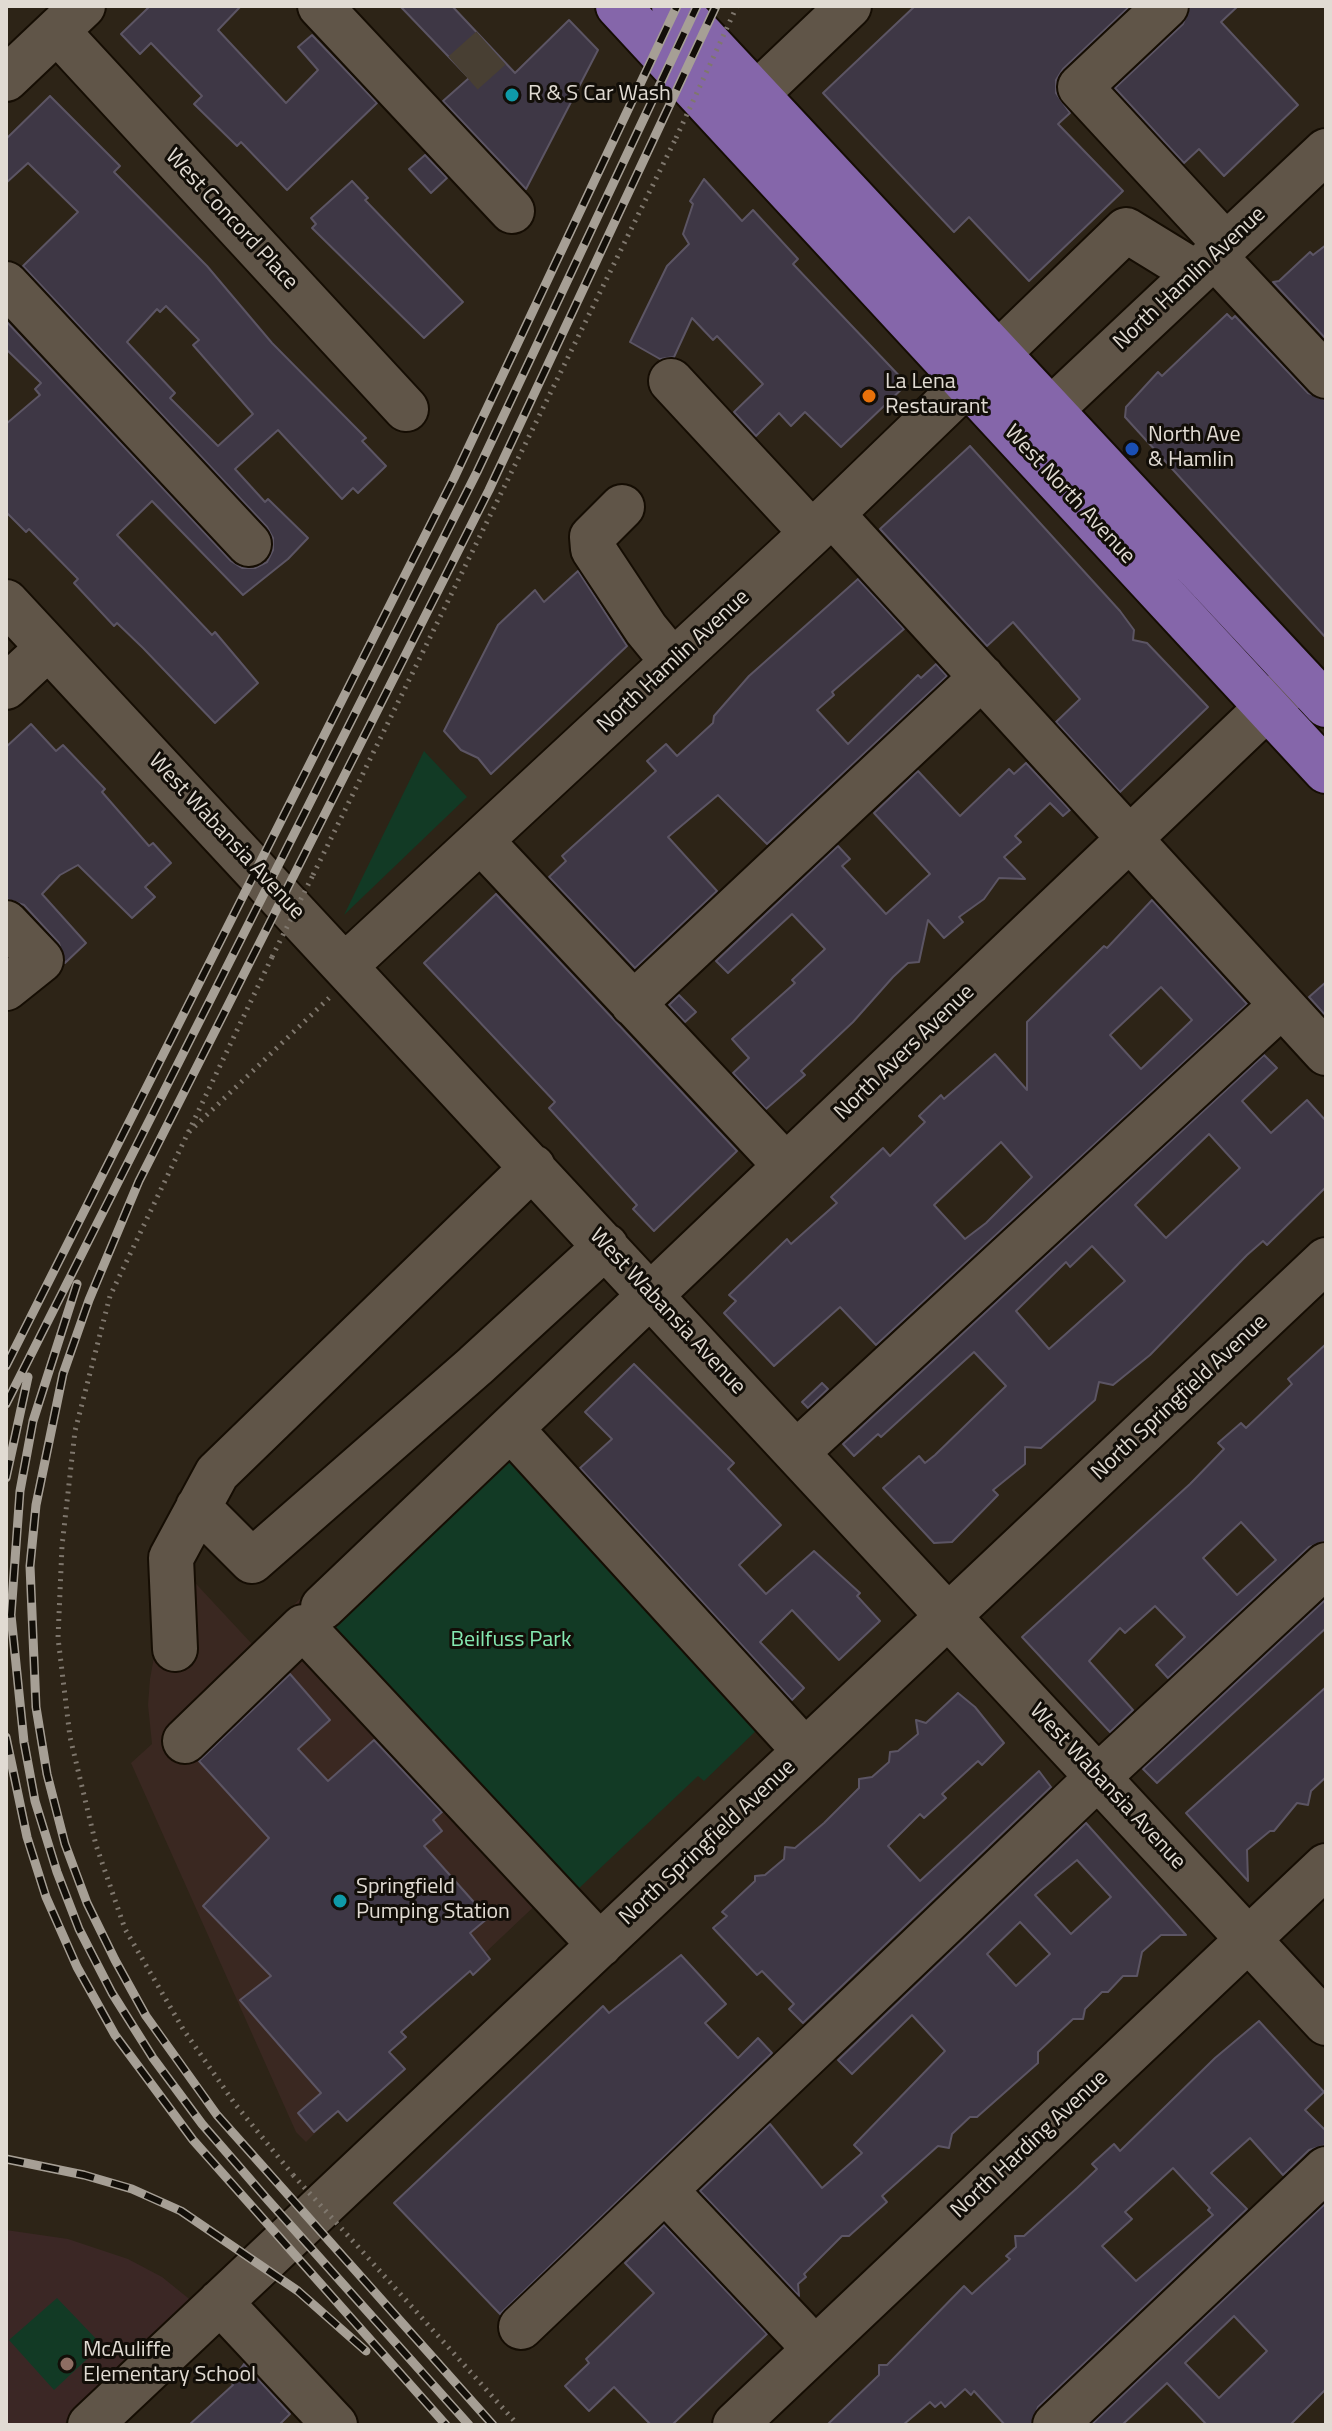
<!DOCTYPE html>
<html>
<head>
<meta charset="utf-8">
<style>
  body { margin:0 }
  #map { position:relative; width:1332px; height:2431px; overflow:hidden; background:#2d2417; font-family:"Titillium Web",sans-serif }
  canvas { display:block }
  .frame { position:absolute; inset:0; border:8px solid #e1dbd3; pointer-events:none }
</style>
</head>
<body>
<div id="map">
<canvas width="1332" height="2431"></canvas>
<div class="frame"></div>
</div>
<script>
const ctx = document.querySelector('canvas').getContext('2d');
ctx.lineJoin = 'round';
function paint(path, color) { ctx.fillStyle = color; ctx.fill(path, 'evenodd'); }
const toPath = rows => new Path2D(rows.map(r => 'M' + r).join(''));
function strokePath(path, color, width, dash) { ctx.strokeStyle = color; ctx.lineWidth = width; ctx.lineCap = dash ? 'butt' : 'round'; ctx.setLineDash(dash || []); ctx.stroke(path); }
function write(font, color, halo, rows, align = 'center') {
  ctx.font = font + ' "Titillium Web",sans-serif'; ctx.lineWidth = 6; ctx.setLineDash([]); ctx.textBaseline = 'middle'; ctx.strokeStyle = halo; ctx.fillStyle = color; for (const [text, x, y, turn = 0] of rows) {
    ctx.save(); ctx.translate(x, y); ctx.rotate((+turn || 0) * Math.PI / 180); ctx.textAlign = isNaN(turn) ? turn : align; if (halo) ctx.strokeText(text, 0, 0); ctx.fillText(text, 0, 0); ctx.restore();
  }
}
const industrial = toPath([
  [172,1558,252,1644,300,1599,563,1879,485,1953,490,1959,473,1975,469,1971,402,2032,406,2037,389,2052,405,2069,347,2121,337,2111,306,2142,296,2132,131,1763,152,1744,148,1705,150,1679]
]);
const education = toPath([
  [6,2230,68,2239,128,2259,162,2277,193,2302,63,2425,6,2425]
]);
const green = toPath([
  [424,751,467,797,344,915],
  [507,1451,761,1726,704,1781,698,1776,575,1892,323,1624],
  [57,2298,102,2345,54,2390,9,2340]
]);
const building = toPath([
  [150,6,241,6,218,30,286,103,318,70,298,47,312,35,377,103,287,190,241,142,237,146,194,104,202,96,151,43,140,54,121,34,150,6],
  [400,6,452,6,515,73,569,20,598,50,526,189,443,101,469,78,400,6],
  [915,6,1130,6,1063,69,1056,80,1056,93,1070,113,1058,124,1123,191,1029,281,969,217,954,232,823,93,915,6],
  [1190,6,1238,6,1221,22,1298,105,1224,176,1199,149,1184,163,1115,88,1183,24,1190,6],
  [50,96,120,166,114,172,207,266,272,343,366,438,362,441,386,466,358,493,353,488,342,499,278,430,235,469,265,502,268,499,308,538,288,559,243,595,152,501,117,535,212,635,215,632,258,683,215,723,143,648,117,623,114,626,74,583,78,579,29,529,26,532,6,512,6,424,40,395,35,389,41,383,6,349,6,321,231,561,242,568,255,568,267,562,273,550,273,538,267,527,23,266,78,212,28,163,6,183,6,139,50,96],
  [166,306,199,340,193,345,253,414,218,446,170,398,175,393,127,342,157,309,160,312,166,306],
  [425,155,447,178,431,193,409,169,425,155],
  [704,179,742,221,753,210,798,259,793,264,907,384,841,447,805,412,791,426,779,413,756,436,734,412,763,384,717,336,713,340,692,318,674,357,660,359,630,342,667,266,689,244,683,234,693,204,690,201,704,179],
  [352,181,368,198,365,200,463,302,424,338,312,228,316,224,311,218,352,181],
  [1326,245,1326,339,1273,282,1279,281,1310,252,1313,255,1326,245],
  [1227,314,1232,319,1235,316,1308,393,1326,400,1326,638,1125,417,1126,407,1158,372,1162,376,1227,314],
  [970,446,1120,611,1134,630,1133,640,1147,643,1208,707,1120,792,1056,722,1080,699,1013,622,987,646,880,529,970,446],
  [578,571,627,646,491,774,478,758,461,750,444,731,498,625,535,590,544,602,578,571],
  [858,579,904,629,832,692,834,695,817,710,848,744,918,675,921,678,936,664,947,676,767,844,718,795,668,837,717,891,635,968,549,877,566,861,562,856,656,771,647,761,666,744,677,756,713,723,714,716,749,676,858,579],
  [31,724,56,751,63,745,105,789,102,792,149,846,153,843,171,863,145,887,155,897,132,918,78,865,60,875,42,894,86,943,65,963,59,943,24,905,6,899,6,747,31,724],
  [1026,763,1070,810,1063,816,1050,803,1015,836,1021,842,1004,857,1025,879,999,878,984,899,959,917,963,922,944,938,928,920,919,962,908,963,893,977,853,1022,801,1071,805,1075,766,1109,733,1073,749,1058,732,1039,795,983,792,980,825,949,792,914,728,973,716,961,838,846,850,859,842,866,886,914,930,874,874,813,918,771,960,816,1009,769,1014,774,1026,763],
  [496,894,737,1151,654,1231,633,1209,637,1205,549,1108,555,1102,424,963,496,894],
  [1152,900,1247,1004,876,1345,840,1307,774,1366,724,1313,736,1301,729,1295,787,1239,791,1244,837,1203,831,1197,883,1148,890,1156,925,1122,919,1116,941,1095,944,1099,995,1054,1027,1090,1027,1022,1104,946,1107,948,1152,900],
  [1161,987,1192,1020,1141,1069,1110,1035,1161,987],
  [1001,1142,1032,1177,986,1223,965,1239,934,1205,1001,1142],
  [1326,982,1326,1016,1309,997,1326,982],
  [679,995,696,1012,685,1022,669,1005,679,995],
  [1264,1055,1277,1068,1242,1101,1271,1133,1307,1100,1326,1121,1326,1187,1267,1245,1263,1241,1247,1255,1150,1355,1113,1385,1099,1382,1095,1400,1041,1448,1025,1447,1025,1464,993,1490,998,1495,952,1542,934,1543,883,1488,919,1456,925,1463,935,1455,1006,1386,974,1352,881,1437,878,1434,854,1456,843,1444,1264,1055],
  [1209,1134,1240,1168,1166,1238,1135,1205,1209,1134],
  [1092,1246,1125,1281,1049,1349,1016,1311,1066,1262,1070,1267,1092,1246],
  [1326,1344,1326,1541,1309,1547,1168,1678,1156,1665,1185,1637,1155,1606,1125,1633,1120,1628,1089,1661,1133,1710,1110,1732,1022,1637,1190,1484,1224,1449,1218,1443,1241,1423,1246,1428,1292,1384,1288,1379,1326,1344],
  [1241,1522,1276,1560,1237,1595,1203,1558,1241,1522],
  [634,1364,734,1463,728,1469,781,1525,739,1565,766,1594,814,1551,860,1593,857,1596,880,1621,839,1660,792,1610,760,1642,804,1688,792,1700,580,1468,612,1439,585,1412,634,1364],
  [822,1383,828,1389,808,1408,802,1402,822,1383],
  [1326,1599,1326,1628,1157,1783,1143,1769,1326,1599],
  [290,1674,330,1720,298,1749,328,1781,374,1740,442,1812,433,1820,442,1831,424,1846,488,1918,470,1933,490,1959,473,1975,470,1971,401,2032,406,2037,389,2052,405,2069,347,2121,338,2111,314,2132,298,2113,321,2093,240,2000,271,1976,203,1906,269,1838,199,1761,290,1674],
  [1326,1687,1326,1777,1311,1791,1308,1805,1297,1803,1274,1831,1270,1831,1247,1850,1248,1881,1186,1813,1326,1687],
  [958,1693,975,1707,1004,1743,982,1765,978,1761,942,1794,946,1798,924,1818,920,1814,888,1846,920,1881,1039,1771,1051,1787,803,2023,789,2009,794,2004,762,1971,757,1975,713,1928,727,1916,722,1912,755,1881,755,1876,765,1875,784,1859,785,1847,795,1848,824,1823,859,1788,859,1779,872,1777,889,1762,890,1752,898,1751,918,1734,916,1720,926,1723,958,1693],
  [1086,1823,1186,1935,1161,1935,1142,1952,1137,1976,1123,1976,1108,1992,1102,1992,1085,2009,1083,2019,1073,2019,1038,2052,1038,2063,977,2117,970,2117,952,2134,949,2148,938,2146,882,2196,887,2202,849,2236,842,2236,804,2274,806,2277,798,2284,799,2296,700,2191,770,2124,822,2188,862,2153,854,2145,945,2051,912,2015,852,2074,838,2060,1086,1823],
  [1077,1860,1111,1897,1071,1934,1035,1895,1077,1860],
  [1020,1922,1050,1954,1016,1986,987,1954,1020,1922],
  [681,1955,726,2004,705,2023,738,2058,758,2038,772,2053,500,2314,394,2203,603,2006,609,2013,681,1955],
  [1259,2021,1324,2092,1305,2110,1326,2131,1326,2145,1309,2150,1283,2175,1250,2138,1211,2173,1247,2209,1038,2407,1031,2425,1005,2425,974,2391,971,2395,965,2389,945,2407,941,2402,935,2407,930,2402,903,2425,827,2425,879,2375,879,2365,887,2365,964,2286,972,2294,1010,2259,1006,2256,1016,2247,1015,2236,1024,2236,1077,2188,1097,2169,1092,2164,1114,2144,1120,2151,1215,2058,1259,2021],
  [1173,2168,1210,2208,1208,2210,1213,2215,1136,2281,1102,2246,1132,2219,1125,2212,1173,2168],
  [1326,2203,1326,2389,1290,2425,1207,2425,1167,2383,1122,2425,1091,2425,1326,2203],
  [1234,2316,1267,2351,1219,2398,1185,2363,1234,2316],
  [664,2225,767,2334,672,2425,651,2425,614,2387,589,2411,565,2386,589,2363,586,2359,654,2293,625,2263,664,2225],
  [244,2364,290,2414,279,2425,189,2425,233,2385,231,2382,244,2364]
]);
const minorTunnel = toPath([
  [463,73,491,48]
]);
const path = toPath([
  [313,875,676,138],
  [272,957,110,1296,75,1431,62,1546,58,1638,70,1737,96,1845,125,1929,183,2029,235,2104,293,2175],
  [189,1132,329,998],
  [352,2240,518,2425]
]);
const minor = toPath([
  [320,6,512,211],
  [1166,6,1080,87,1226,245],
  [57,31,406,409],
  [6,79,83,6],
  [729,120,849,6],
  [1214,256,1326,376],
  [6,284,249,544],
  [671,381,812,533],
  [1025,434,1326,151],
  [622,507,592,537,593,549,646,629,673,662],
  [832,514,1326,1053],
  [6,602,1326,2023],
  [6,687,48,648],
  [482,842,786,1166],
  [6,923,41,960,6,988],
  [346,965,812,533,1126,230,1196,273],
  [633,1004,982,677],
  [511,1429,805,1751],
  [797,1452,1282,1005],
  [198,1507,252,1561,475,1366,606,1246],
  [323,1607,1295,681],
  [175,1649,171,1558,217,1473,533,1167],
  [185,1741,303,1627,600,1945],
  [665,2190,815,2349],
  [220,2302,335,2425],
  [521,2327,1098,1777,1326,1565],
  [90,2425,1326,1260],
  [735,2425,1326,1866],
  [1055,2425,1326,2169]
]);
const major = toPath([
  [618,6,1326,771],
  [674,6,1326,705]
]);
const rail = toPath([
  [77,1284,33,1421,20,1491,11,1615,24,1742,35,1801,57,1872,79,1929,112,1993,153,2058,202,2124,267,2199,469,2425],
  [6,1366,454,478,677,6],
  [6,1404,477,472,697,6],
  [6,1478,28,1377],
  [6,1737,27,1837,46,1897,77,1967,115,2035,193,2140,446,2425],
  [6,2159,84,2175,132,2189,181,2211,298,2291,366,2351],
  [493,2425,217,2115,146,2016,115,1960,87,1903,65,1844,47,1774,36,1707,30,1566,36,1505,63,1374,89,1300,139,1181,489,490,716,6]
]);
const pathBridge = toPath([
  [676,138,737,6],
  [272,957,313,875],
  [293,2175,352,2240]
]);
const markers = [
  [512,95,8,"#0f9aa8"],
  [869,396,8,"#e8710a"],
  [1132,449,8,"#1a4fb4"],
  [340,1901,8,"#0f9aa8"],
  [67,2364,8,"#8d6e63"]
];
const poiNames = [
  ["R & S Car Wash",528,95],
  ["La Lena",885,383],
  ["Restaurant",885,408],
  ["North Ave",1148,436],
  ["& Hamlin",1148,461],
  ["Springfield",356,1888],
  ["Pumping Station",356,1913],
  ["McAuliffe",83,2351],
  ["Elementary School",83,2376]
];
const streetNames = [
  ["West Concord Place",231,220,47],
  ["North Hamlin Avenue",1190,279,-43],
  ["West North Avenue",1069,495,47],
  ["North Hamlin Avenue",674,662,-43],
  ["West Wabansia Avenue",226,837,47],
  ["North Avers Avenue",905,1053,-44],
  ["West Wabansia Avenue",667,1312,47],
  ["North Springfield Avenue",1180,1398,-43],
  ["West Wabansia Avenue",1107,1787,47],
  ["North Springfield Avenue",708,1843,-43],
  ["North Harding Avenue",1030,2145,-43]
];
const parkNames = [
  ["Beilfuss Park",511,1641]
];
paint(industrial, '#3a2821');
paint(education, '#3b2725');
paint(green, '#123a25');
paint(building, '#3e3745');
strokePath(building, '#5c5564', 2);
strokePath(minorTunnel, '#483f33', 44, [44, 22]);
strokePath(minor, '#150d03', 48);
strokePath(major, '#150d03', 48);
strokePath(path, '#7f776d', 5, [2, 6]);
strokePath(minor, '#605548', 44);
strokePath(major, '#8566aa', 44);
strokePath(rail, '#a69f95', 9);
strokePath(rail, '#120e08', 6, [18]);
strokePath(pathBridge, '#7f776d', 5, [2, 6]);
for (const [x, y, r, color] of markers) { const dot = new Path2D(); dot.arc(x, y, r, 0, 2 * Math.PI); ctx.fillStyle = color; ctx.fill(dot); strokePath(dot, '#120e08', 3); }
write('22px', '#e1dbd3', '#120e08', poiNames, 'left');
write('22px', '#e1dbd3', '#120e08', streetNames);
write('22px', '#85e9b1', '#120e08', parkNames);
</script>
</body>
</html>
